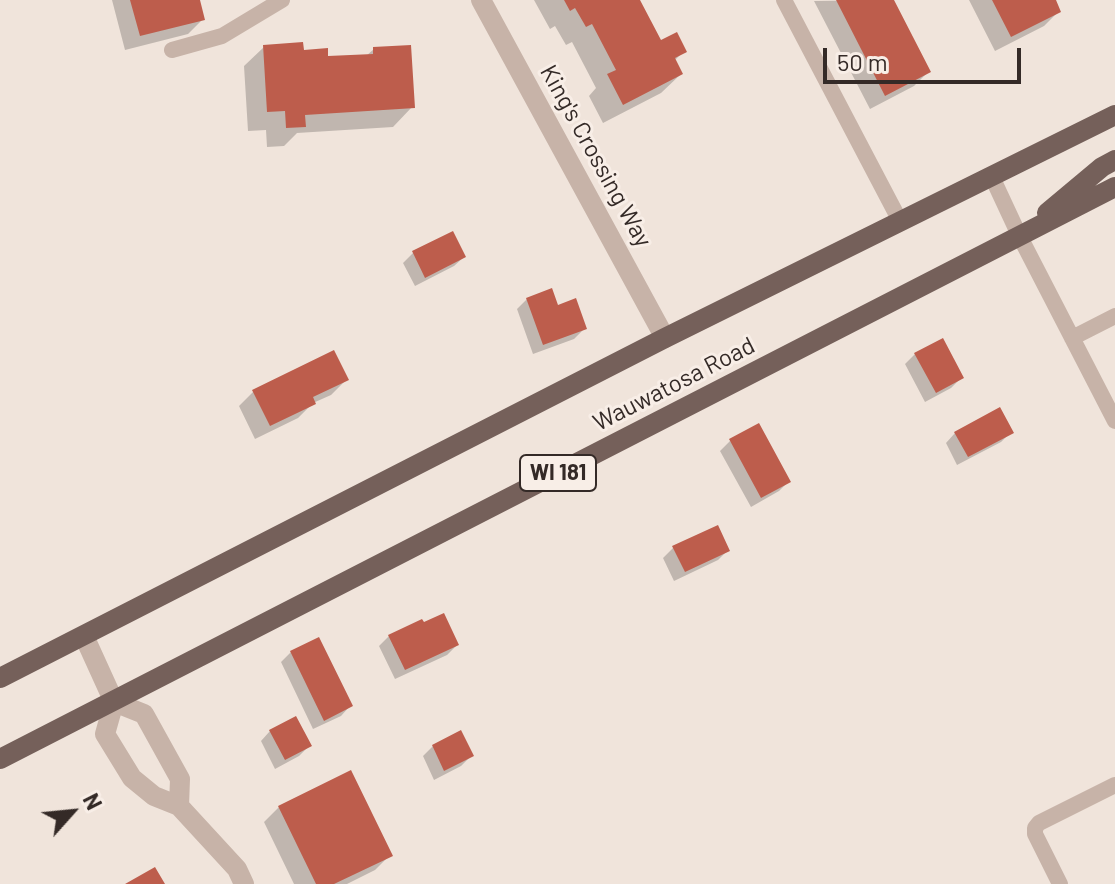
<!DOCTYPE html>
<html>
<head>
<meta charset="utf-8">
<style>
  body { margin:0 }
  #map { position:relative; width:1115px; height:884px; overflow:hidden; background:#f0e4db; font-family:Barlow,sans-serif }
  canvas { display:block }
  .north { position:absolute; left:32px; top:772px; width:80px; height:80px; -webkit-text-stroke:6px #f8eee7; paint-order:stroke; rotate:63deg; font-size:22px; font-weight:700; line-height:32px; text-align:center; color:#342a27 }
  .north::after { content:''; display:block; margin:auto; width:28px; height:36px; background:#342a27; clip-path:polygon(50% 0,100% 100%,50% 72%,0 100%) }
  .scale { position:absolute; left:823px; top:48px; width:198px; height:36px; box-sizing:border-box; border:4px solid #342a27; border-top:0; padding-left:10px; font-size:24px; line-height:28px; white-space:nowrap; color:#342a27; -webkit-text-stroke:6px #f8eee7; paint-order:stroke }
</style>
</head>
<body>
<div id="map">
<canvas width="1115" height="884"></canvas>
<div class="north">N</div>
<div class="scale">50 m</div>
</div>
<script>
const ctx = document.querySelector('canvas').getContext('2d');
ctx.lineJoin = 'round';
function paint(path, color) { ctx.fillStyle = color; ctx.fill(path, 'evenodd'); }
const toPath = rows => new Path2D(rows.map(r => 'M' + r).join(''));
function strokePath(path, color, width, dash) { ctx.strokeStyle = color; ctx.lineWidth = width; ctx.lineCap = dash ? 'butt' : 'round'; ctx.setLineDash(dash || []); ctx.stroke(path); }
function write(font, color, halo, rows, align = 'center') {
  ctx.font = font + ' Barlow,sans-serif'; ctx.lineWidth = 6; ctx.setLineDash([]); ctx.textBaseline = 'middle'; ctx.strokeStyle = halo; ctx.fillStyle = color; for (const [text, x, y, turn = 0] of rows) {
    ctx.save(); ctx.translate(x, y); ctx.rotate((+turn || 0) * Math.PI / 180); ctx.textAlign = isNaN(turn) ? turn : align; if (halo) ctx.strokeText(text, 0, 0); ctx.fillText(text, 0, 0); ctx.restore();
  }
}
const shadow = toPath([
  [112,0,198,0,203,19,188,34,125,50],
  [534,0,638,0,660,43,684,51,674,61,681,74,661,93,603,123,589,96,596,88,572,42,566,45,555,26,550,29],
  [892,0,929,71,914,86,870,109,814,1],
  [969,0,1053,0,1059,11,1044,26,995,51],
  [264,47,326,58,366,56,374,49,412,107,393,127,297,133,284,146,267,147,266,130,248,131,244,66],
  [452,233,464,257,454,266,415,286,403,263,413,253],
  [527,299,557,307,584,329,574,339,533,354,517,309],
  [915,354,961,378,951,388,925,402,905,364],
  [346,380,331,395,313,403,298,418,255,439,239,406,254,391],
  [1011,432,1001,442,957,465,946,443,955,433],
  [730,441,789,481,779,491,751,507,720,451],
  [673,548,728,550,718,560,674,581,663,558],
  [423,625,457,645,447,655,395,679,379,646,389,636],
  [291,652,350,706,341,716,313,729,281,662],
  [270,731,309,746,299,756,275,769,261,741],
  [460,733,471,756,461,766,434,780,423,756,433,746],
  [279,807,390,855,375,870,347,884,294,884,264,822]
]);
const building = toPath([
  [130,0,200,0,205,20,140,36],
  [564,0,640,0,661,40,677,32,687,52,675,58,683,74,623,105,607,74,616,70,592,24,586,27,575,8,570,11],
  [836,0,894,0,931,72,885,96],
  [992,0,1056,0,1061,12,1011,37],
  [303,42,304,50,328,48,328,56,373,54,373,47,411,45,415,108,305,115,306,127,286,128,285,111,267,112,263,45],
  [453,231,466,257,425,278,412,251],
  [552,288,558,305,576,298,587,329,543,345,526,298],
  [943,338,964,378,936,393,914,353],
  [334,350,349,380,313,397,316,404,270,426,252,390],
  [1000,407,1014,433,968,457,954,432],
  [759,423,791,482,761,498,729,439],
  [718,525,730,551,685,572,672,546],
  [444,613,459,645,405,670,388,635,422,619,424,622],
  [319,637,353,706,324,721,290,651],
  [296,716,312,746,285,760,269,730],
  [461,730,474,756,444,771,432,745],
  [351,770,393,856,334,884,316,884,278,806],
  [155,867,165,884,125,884]
]);
const lane = toPath([
  [784,0,900,221],
  [172,50,222,36,282,0],
  [992,177,1019,235,1115,421],
  [1072,338,1115,316],
  [1060,884,1035,834,1035,828,1039,823,1115,785]
]);
const street = toPath([
  [481,0,665,338],
  [84,636,114,702,105,734,132,778,154,796,179,806,237,869,244,884],
  [114,702,144,714,180,779,179,806]
]);
const primary = toPath([
  [1047,213,1102,167,1115,160],
  [0,678,665,338,1115,115],
  [0,759,1115,187]
]);
const shields = [
  [558,473,76]
];
const shieldNames = [
  ["WI 181",558,473]
];
const streetNames = [
  ["King's Crossing Way",596,156,61],
  ["Wauwatosa Road",674,384,-27]
];
paint(shadow, '#0003');
paint(building, '#bd5d4c');
strokePath(lane, '#c7b3a8', 16);
strokePath(street, '#c7b3a8', 20);
strokePath(primary, '#75605a', 20);
for (const [x, y, w] of shields) { const box = new Path2D(); box.roundRect(x - w / 2, y - 18, w, 36, 6); ctx.fillStyle = '#f8eee7'; ctx.fill(box); strokePath(box, '#342a27', 2); }
write('bold 22px', '#342a27', null, shieldNames);
write('24px', '#342a27', '#f8eee7', streetNames);
</script>
</body>
</html>
